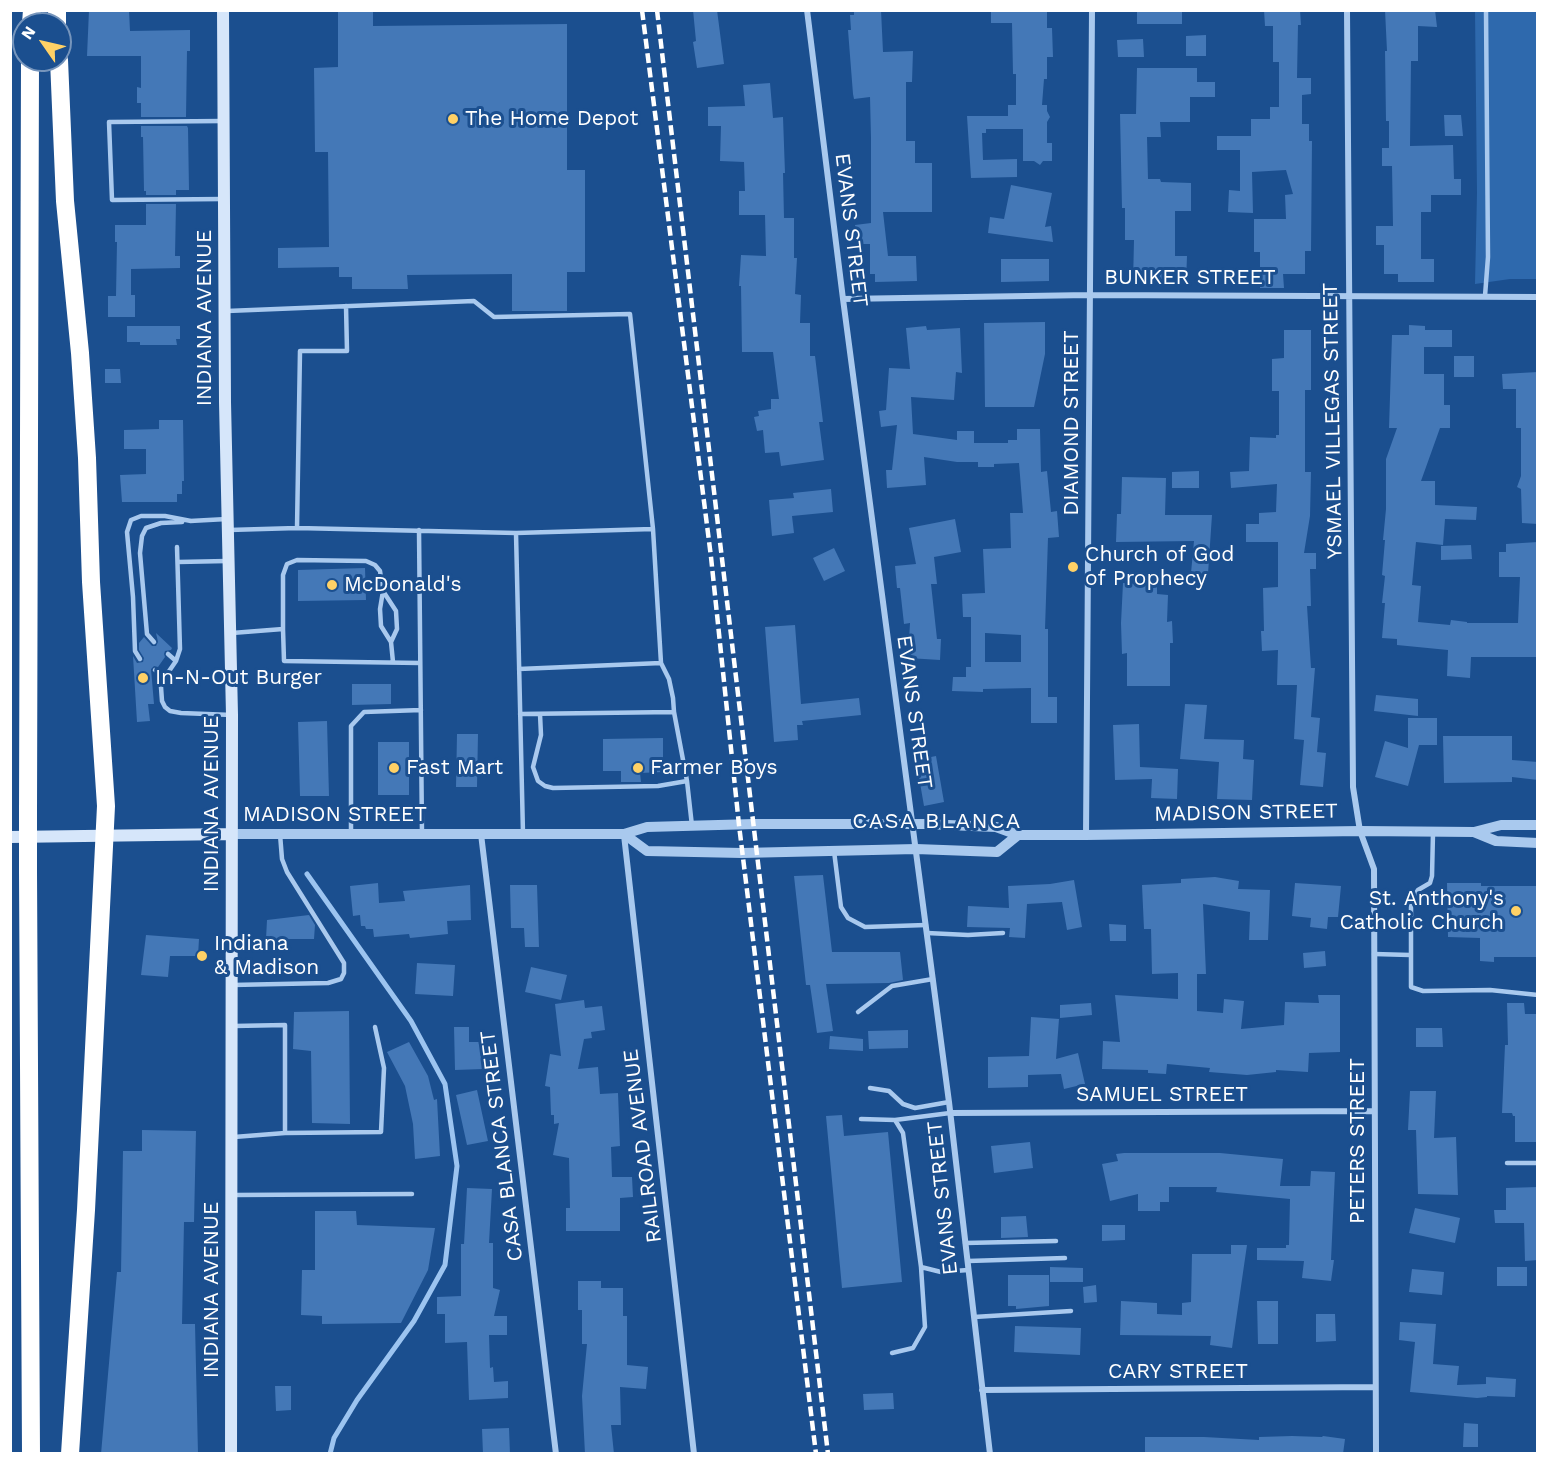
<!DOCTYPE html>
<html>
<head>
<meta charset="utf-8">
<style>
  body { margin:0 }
  #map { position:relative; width:1548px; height:1464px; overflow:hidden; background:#1b4f8f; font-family:"Work Sans",sans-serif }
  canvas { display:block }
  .frame { position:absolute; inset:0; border:12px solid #fff; pointer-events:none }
  .north { position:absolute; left:12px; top:12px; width:60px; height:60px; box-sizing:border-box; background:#1b4f8f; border:2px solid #7695bc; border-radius:50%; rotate:304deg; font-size:16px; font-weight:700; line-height:24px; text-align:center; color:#fff }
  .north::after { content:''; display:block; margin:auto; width:21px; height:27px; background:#ffd166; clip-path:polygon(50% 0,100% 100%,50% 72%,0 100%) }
</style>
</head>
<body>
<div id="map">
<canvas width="1548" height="1464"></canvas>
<div class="frame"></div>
<div class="north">N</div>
</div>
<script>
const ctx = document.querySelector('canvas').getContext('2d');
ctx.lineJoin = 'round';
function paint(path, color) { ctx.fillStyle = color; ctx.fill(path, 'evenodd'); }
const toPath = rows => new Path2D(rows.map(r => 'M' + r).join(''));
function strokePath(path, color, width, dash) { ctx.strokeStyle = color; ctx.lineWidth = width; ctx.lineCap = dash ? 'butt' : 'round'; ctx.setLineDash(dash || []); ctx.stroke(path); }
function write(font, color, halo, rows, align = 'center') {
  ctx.font = font + ' "Work Sans",sans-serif'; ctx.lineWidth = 6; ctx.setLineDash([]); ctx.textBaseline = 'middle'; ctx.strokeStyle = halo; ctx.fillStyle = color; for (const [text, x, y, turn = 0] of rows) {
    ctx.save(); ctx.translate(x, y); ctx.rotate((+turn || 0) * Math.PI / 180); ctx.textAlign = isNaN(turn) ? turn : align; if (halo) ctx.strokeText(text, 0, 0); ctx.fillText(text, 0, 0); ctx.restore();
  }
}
const green = toPath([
  [1475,11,1537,11,1537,279,1510,279,1475,284,1477,193]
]);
const stream = toPath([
  [307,874,411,1021,445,1084,457,1166,445,1265,414,1321,357,1400,334,1438,330,1454]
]);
const building = toPath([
  [89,10,129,10,130,31,190,30,190,51,187,51,186,117,141,117,141,103,137,103,137,87,141,88,141,56,87,56],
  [338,10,373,10,373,26,567,24,567,170,585,170,585,272,567,272,567,311,512,311,512,274,407,275,408,289,352,289,352,277,339,277,339,267,278,268,278,248,329,247,328,152,315,152,314,68,338,67],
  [693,10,717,10,724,64,697,68,693,42,696,41],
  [854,10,881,10,883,52,913,51,912,82,906,82,906,141,915,141,915,163,932,163,932,212,883,212,888,256,916,256,917,281,875,282,875,274,870,274,870,244,858,244,855,225,871,223,871,138,870,97,854,99,853,94,848,30,851,30,850,15,854,15],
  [991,10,1047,10,1047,28,1052,28,1053,57,1047,57,1047,79,1044,79,1042,105,1047,105,1047,111,1050,117,1047,122,1047,143,1052,143,1052,161,1043,161,1040,165,1034,161,1023,161,1023,129,986,129,986,133,982,133,983,160,1017,159,1017,177,971,178,967,116,1008,116,1008,105,1016,105,1016,74,1013,74,1012,23,991,23],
  [1137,10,1182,10,1182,24,1137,24],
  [1264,10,1300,10,1301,25,1298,25,1297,78,1311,78,1311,94,1302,95,1302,124,1309,124,1309,141,1312,141,1311,251,1305,251,1305,274,1283,274,1284,288,1260,288,1260,252,1254,252,1254,219,1286,219,1285,195,1293,194,1286,170,1252,172,1253,213,1228,212,1229,190,1240,191,1240,150,1217,150,1217,136,1251,136,1251,119,1270,119,1270,107,1279,107,1279,62,1273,62,1273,26,1265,26],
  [1385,10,1435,10,1437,27,1418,26,1418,61,1411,61,1410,146,1453,145,1454,179,1461,179,1461,195,1431,195,1431,212,1421,212,1421,259,1434,259,1434,282,1398,282,1398,274,1384,274,1384,245,1376,245,1376,226,1393,226,1392,166,1382,166,1382,148,1389,148,1389,121,1386,121,1385,51,1387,51],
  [1206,35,1206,56,1186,56,1186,36],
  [1143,39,1144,57,1118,57,1117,40],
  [1137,68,1197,68,1197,82,1215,82,1215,97,1190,97,1190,122,1160,122,1161,137,1147,137,1148,179,1160,179,1161,182,1191,183,1191,211,1175,211,1175,256,1187,256,1186,283,1133,283,1134,240,1125,240,1125,208,1122,208,1120,114,1136,114],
  [770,83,773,118,783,117,785,173,783,173,784,218,794,218,794,258,797,258,795,294,801,295,800,323,810,323,810,356,815,356,823,422,819,422,824,460,781,466,779,452,765,453,763,430,757,431,754,417,759,416,758,411,771,409,771,399,779,399,773,352,742,352,741,286,739,286,741,255,766,256,765,215,739,215,739,191,745,191,744,162,720,161,721,126,708,126,708,107,745,106,743,85],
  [1444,115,1461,115,1463,136,1445,136],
  [141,126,187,126,188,128,189,190,176,190,176,195,146,195,146,191,144,191,143,137,141,137],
  [1011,185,1052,193,1045,227,1051,226,1053,242,988,233,990,217,1004,219],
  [146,204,176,204,175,256,180,256,180,268,131,269,131,295,135,295,135,317,108,317,108,296,116,296,117,242,115,242,115,225,146,225],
  [1001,259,1049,259,1049,281,1001,282],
  [1045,322,1045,354,1034,407,985,407,984,323],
  [1409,325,1425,326,1425,330,1452,330,1452,347,1424,347,1424,374,1444,374,1444,405,1450,405,1450,428,1440,428,1421,481,1435,481,1435,505,1477,507,1476,520,1445,519,1443,545,1416,542,1412,585,1421,586,1418,622,1450,625,1451,620,1467,622,1467,623,1518,623,1520,577,1499,577,1499,552,1506,552,1506,544,1538,542,1538,657,1471,657,1470,678,1447,676,1448,650,1397,645,1397,639,1382,638,1385,603,1382,603,1385,576,1382,575,1385,540,1383,540,1386,509,1386,459,1397,428,1389,428,1392,335,1409,335],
  [127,326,180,326,180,339,176,339,177,345,140,345,140,342,127,342],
  [926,326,927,330,960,328,962,373,956,372,954,400,911,397,913,434,957,440,957,431,974,431,974,443,1008,443,1008,440,1017,440,1017,429,1040,429,1041,472,1047,471,1051,512,1057,511,1059,537,1048,538,1045,629,1048,629,1048,697,1057,697,1057,723,1031,723,1031,688,983,689,983,692,952,691,953,677,966,677,966,667,971,667,971,617,963,617,962,594,985,593,983,549,1011,548,1010,513,1023,513,1019,463,994,464,994,467,978,467,978,462,957,462,924,457,926,485,887,488,886,470,892,470,897,425,881,427,879,411,886,410,889,368,910,369,906,328],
  [985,633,1021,635,1021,662,985,662],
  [1284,330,1311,330,1311,390,1305,390,1305,472,1311,472,1310,516,1304,553,1316,553,1316,569,1310,569,1311,606,1307,606,1311,668,1315,668,1311,717,1320,718,1317,752,1326,753,1323,787,1300,785,1304,740,1294,739,1297,685,1277,685,1278,650,1262,651,1261,631,1264,631,1263,588,1278,587,1278,542,1246,542,1246,524,1259,524,1259,513,1276,512,1277,484,1231,488,1230,472,1249,471,1250,437,1276,438,1276,435,1279,435,1279,391,1272,391,1272,359,1284,358],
  [1454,356,1474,356,1474,377,1454,377],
  [105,369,120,369,121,383,105,383],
  [1538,372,1538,524,1522,523,1521,489,1517,487,1521,476,1521,428,1516,428,1516,389,1503,389,1502,374],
  [159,420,183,420,184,481,182,481,182,494,177,494,177,502,122,502,120,475,146,474,146,449,124,449,124,430,159,429],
  [1199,471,1199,488,1172,488,1172,472],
  [1122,477,1166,478,1165,515,1212,515,1208,574,1191,573,1194,541,1116,542,1117,514,1121,514],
  [831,489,833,512,792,516,794,533,772,536,769,500,794,498,793,493],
  [955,519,961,552,934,557,937,584,931,584,937,639,941,639,940,660,908,658,910,623,904,624,900,588,897,588,895,566,916,564,909,528],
  [1471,545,1472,559,1441,560,1441,546],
  [834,548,845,571,824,581,813,558],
  [365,568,366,600,298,601,298,570],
  [1123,583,1157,585,1157,594,1168,595,1167,622,1172,621,1173,643,1170,643,1170,686,1127,686,1127,653,1122,654,1121,623],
  [795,625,801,704,859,698,861,715,802,721,803,725,797,725,798,740,774,742,765,627],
  [156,633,172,648,171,650,165,651,164,654,165,657,158,667,154,666,151,669,154,704,148,704,150,721,137,722,133,656,137,663,143,662,144,658,139,650,139,643,144,637,152,646,156,646,158,642],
  [352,684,391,684,391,704,352,705],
  [1376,695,1418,699,1418,716,1374,711],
  [1185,704,1207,705,1204,739,1244,740,1243,759,1254,760,1252,800,1217,799,1219,762,1180,759],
  [1408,718,1437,718,1437,745,1419,745,1408,786,1375,777,1385,741,1408,748],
  [327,721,329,796,300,796,298,722],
  [1139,724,1140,767,1178,769,1177,799,1151,798,1152,779,1115,780,1113,725],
  [457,734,478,734,477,787,456,787],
  [1443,736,1512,736,1512,760,1538,762,1538,780,1512,777,1512,782,1444,783],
  [663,738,663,772,640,773,641,782,621,782,621,771,603,771,603,739],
  [378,742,409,742,409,795,378,795],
  [936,756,944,802,924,806,916,760],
  [823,875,832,952,900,952,903,980,889,983,826,984,833,1031,817,1033,810,985,806,985,794,876],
  [1215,877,1239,881,1238,889,1270,890,1268,940,1249,940,1250,912,1203,904,1206,974,1197,974,1197,1011,1223,1013,1224,999,1244,1001,1241,1029,1284,1025,1285,1002,1319,1003,1318,995,1340,995,1340,1052,1309,1053,1308,1072,1276,1070,1276,1072,1247,1075,1209,1072,1210,1068,1167,1064,1166,1074,1148,1073,1148,1070,1102,1069,1103,1041,1120,1042,1115,995,1178,999,1178,973,1152,974,1151,929,1144,929,1142,885,1181,883,1181,879],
  [1074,880,1082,927,1067,930,1062,902,1027,904,1025,938,1009,937,1010,928,967,927,968,906,1009,908,1008,886,1050,884],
  [378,883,379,903,405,901,403,891,470,885,471,920,447,921,448,934,410,938,409,934,374,937,373,929,366,929,365,926,361,926,360,915,353,916,350,886],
  [1295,883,1341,886,1338,917,1328,917,1327,929,1310,927,1311,918,1292,916],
  [1447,883,1481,883,1481,886,1538,886,1538,957,1494,957,1494,962,1480,961,1480,938,1448,937],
  [510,885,537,885,539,947,525,947,524,928,511,928],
  [309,915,315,925,314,939,266,939,267,920],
  [1109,924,1126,925,1126,941,1110,941],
  [146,935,199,939,198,956,170,956,168,977,141,975],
  [1325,951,1326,966,1304,968,1303,953],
  [417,963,455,965,453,996,415,994],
  [531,967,567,975,561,1000,525,992],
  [584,1000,585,1008,602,1006,605,1030,591,1032,592,1038,584,1039,578,1069,598,1067,600,1094,618,1093,620,1146,611,1147,612,1177,632,1177,633,1197,620,1198,620,1231,566,1231,566,1208,570,1208,569,1158,553,1155,559,1123,554,1124,554,1115,551,1115,550,1087,545,1086,550,1054,561,1056,555,1004],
  [1091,1003,1092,1015,1060,1018,1060,1005],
  [1507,1003,1524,1003,1525,1014,1536,1014,1538,1142,1515,1142,1515,1116,1513,1116,1512,1113,1502,1113,1505,1045,1508,1045],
  [349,1011,350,1124,312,1123,311,1051,293,1049,294,1012],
  [1031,1017,1059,1019,1056,1059,1078,1053,1085,1084,1064,1089,1061,1074,1028,1075,1028,1087,988,1088,988,1057,1029,1056],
  [454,1027,469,1027,469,1042,482,1042,483,1069,455,1070],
  [1416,1028,1442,1028,1443,1047,1416,1047],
  [908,1030,908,1048,869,1049,868,1031],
  [830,1036,863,1039,863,1051,829,1049],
  [409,1042,428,1076,434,1100,437,1099,440,1156,415,1159,413,1124,405,1086,387,1052],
  [477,1090,488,1141,467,1145,456,1095],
  [1410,1091,1436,1091,1434,1138,1456,1137,1458,1195,1418,1194,1416,1130,1408,1130],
  [842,1115,844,1136,888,1132,902,1282,842,1288,826,1116],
  [142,1130,196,1131,194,1222,184,1222,182,1324,195,1324,198,1454,101,1454,117,1272,121,1272,123,1151,142,1151],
  [1030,1142,1033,1168,994,1173,991,1146],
  [1124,1153,1220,1153,1283,1159,1280,1186,1310,1186,1311,1171,1335,1172,1331,1260,1334,1260,1331,1281,1302,1278,1304,1261,1257,1260,1257,1248,1286,1248,1286,1245,1289,1245,1290,1199,1216,1192,1217,1187,1169,1187,1169,1202,1160,1202,1160,1211,1138,1211,1138,1194,1110,1201,1102,1164,1118,1161,1116,1154],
  [1538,1187,1538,1260,1525,1261,1524,1223,1495,1223,1494,1210,1506,1210,1506,1188],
  [467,1188,492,1189,489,1243,493,1243,493,1288,500,1290,494,1316,507,1316,507,1335,489,1335,490,1368,493,1367,494,1382,508,1381,508,1398,469,1400,467,1342,445,1343,445,1314,437,1314,437,1297,461,1296,461,1244,464,1244],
  [1415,1208,1460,1218,1455,1243,1409,1233],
  [315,1211,356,1211,357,1225,435,1228,428,1270,401,1323,322,1324,322,1316,301,1315,302,1270,315,1270],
  [1026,1216,1028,1237,1001,1238,1001,1217],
  [1102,1225,1125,1225,1125,1240,1102,1241],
  [1231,1245,1247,1245,1232,1348,1210,1345,1211,1336,1120,1335,1121,1301,1157,1303,1157,1314,1182,1315,1182,1303,1191,1302,1192,1254,1231,1254],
  [1050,1267,1083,1268,1083,1282,1050,1282],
  [1497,1267,1527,1267,1527,1286,1497,1286],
  [1412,1269,1444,1272,1442,1295,1409,1292],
  [1008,1275,1049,1275,1049,1306,1016,1309,1016,1306,1008,1306],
  [578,1281,601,1281,601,1288,623,1288,623,1316,627,1316,627,1365,648,1367,646,1389,620,1387,621,1425,611,1425,614,1454,585,1454,582,1396,587,1344,582,1344,582,1310,578,1310],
  [1096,1285,1097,1302,1084,1303,1083,1287],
  [1257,1301,1278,1301,1278,1344,1258,1344],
  [1316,1314,1335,1314,1336,1341,1316,1342],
  [1400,1322,1436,1324,1433,1364,1459,1366,1457,1385,1486,1384,1486,1377,1516,1379,1515,1397,1487,1396,1487,1397,1477,1398,1410,1392,1415,1342,1399,1340],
  [1015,1326,1081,1328,1080,1355,1014,1352],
  [275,1386,291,1386,291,1410,276,1411],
  [893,1393,894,1409,864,1410,863,1394],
  [1464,1423,1478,1424,1478,1447,1463,1447],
  [509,1428,510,1454,483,1454,482,1429],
  [1292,1436,1322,1437,1323,1436,1345,1439,1343,1454,1145,1454,1145,1437,1204,1437,1259,1440,1259,1437]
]);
const service = toPath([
  [223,121,109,122,112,200,224,199],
  [1485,296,1488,257,1486,10],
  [227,311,474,301,494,317,630,314,653,529,516,533,297,528,229,530],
  [190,521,227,519],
  [297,528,300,351,347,351,346,306],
  [653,529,661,663],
  [419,530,422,834],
  [516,533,523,834],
  [177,547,180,649,176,661,165,677,161,687,162,701,165,707,170,711,181,713,232,715],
  [178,562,227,561],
  [383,591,380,609,381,626,391,642],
  [283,629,283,575,287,564,297,560,366,561,375,565,380,571,383,591,396,611,397,629,391,642,393,662],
  [232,633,283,629,284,661,420,663],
  [154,642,147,634,140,553,142,536,146,528,161,523,182,522],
  [168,654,176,661],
  [140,659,135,651,133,597,127,532,131,520,141,516,165,516,191,521],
  [519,669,661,663,669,679,673,698,674,712,687,781,692,826],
  [155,670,165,677],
  [520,714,674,712],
  [540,714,541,735,533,767,538,781,545,786,553,788,658,786,687,781],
  [1433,833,1432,876,1430,883,1418,890,1411,900,1411,987,1423,991,1490,990,1538,995],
  [351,834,351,726,364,712,421,710],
  [834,851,841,907,848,918,865,927,926,925],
  [927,933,968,935,1003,933],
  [1374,954,1410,955],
  [232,985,328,983,341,979,344,973,344,963,287,872,282,859,280,834],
  [858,1012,892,986,933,979],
  [234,1026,285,1025,285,1133],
  [870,1088,889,1091,903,1104,915,1108,949,1102],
  [861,1119,895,1120,903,1133,921,1267,941,1272,968,1270],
  [895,1120,950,1113],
  [234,1137,285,1133,381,1132,384,1068,375,1027],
  [1507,1163,1538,1163],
  [234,1195,412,1194],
  [965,1243,1056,1241],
  [968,1261,1065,1258],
  [974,1317,1071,1311],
  [892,1353,913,1348,925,1327,921,1267]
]);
const minor = toPath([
  [807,10,843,299,949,1102,990,1454],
  [1347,10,1353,787,1360,831,1374,869,1376,1454],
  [843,299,1089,295,1538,297],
  [481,834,556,1454],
  [624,835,694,1454],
  [1086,835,1092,10],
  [950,1113,1374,1111],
  [982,1390,1375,1387]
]);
const tertiary = toPath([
  [1474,832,1496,841,1538,843],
  [231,834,624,834,647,827,754,824,924,824,996,827,1018,835,1086,835,1360,831,1474,832,1501,825,1538,825],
  [624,834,647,851,742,853,916,849,997,852,1018,835]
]);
const secondary = toPath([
  [223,10,225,402,232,715,231,1454],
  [10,837,231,834]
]);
const motorway = toPath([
  [57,10,57,24],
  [31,24,32,10],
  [59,60,65,201,80,353,87,458,91,582,106,806,86,1210,70,1454],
  [28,809,30,60],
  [28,871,31,1454]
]);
const rail = toPath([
  [642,10,711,557,739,825,816,1454],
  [657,10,828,1454]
]);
const motorwayBridge = toPath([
  [28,871,28,809]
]);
const markers = [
  [453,119,6,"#ffd166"],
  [1073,567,6,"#ffd166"],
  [332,585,6,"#ffd166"],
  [143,678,6,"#ffd166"],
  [394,768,6,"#ffd166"],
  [638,768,6,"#ffd166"],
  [1516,911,6,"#ffd166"],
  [202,956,6,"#ffd166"]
];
const poiNames = [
  ["The Home Depot",465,119],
  ["Church of God",1085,555],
  ["of Prophecy",1085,579],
  ["McDonald's",344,585],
  ["In-N-Out Burger",155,678],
  ["Fast Mart",406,768],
  ["Farmer Boys",650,768],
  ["St. Anthony's",1504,899,"right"],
  ["Catholic Church",1504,923,"right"],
  ["Indiana",214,944],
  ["& Madison",214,968]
];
const streetNames = [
  ["EVANS STREET",851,230,83],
  ["BUNKER STREET",1190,278],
  ["INDIANA AVENUE",205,318,-90],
  ["YSMAEL VILLEGAS STREET",1333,421,-91],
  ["DIAMOND STREET",1072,423,-90],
  ["EVANS STREET",914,712,82],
  ["INDIANA AVENUE",212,804,-90],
  ["MADISON STREET",1246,813,-1],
  ["MADISON STREET",335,815],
  ["SAMUEL STREET",1162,1095],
  ["PETERS STREET",1358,1141,-90],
  ["CASA BLANCA STREET",502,1146,-97],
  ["RAILROAD AVENUE",643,1146,-97],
  ["EVANS STREET",943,1198,-96],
  ["INDIANA AVENUE",212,1290,-90],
  ["CARY STREET",1178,1372]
];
const neighbourhoodNames = [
  ["CASA BLANCA",937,822]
];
paint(green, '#2e69ad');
strokePath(stream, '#9cc4f0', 5);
paint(building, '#4478b7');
strokePath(service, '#a9c9ee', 4.5);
strokePath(minor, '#a9c9ee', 6);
strokePath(tertiary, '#a9c9ee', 10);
strokePath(secondary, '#d6e6fa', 12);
strokePath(motorway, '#fff', 18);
strokePath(rail, '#fff', 4.5, [10, 4.5]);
strokePath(motorwayBridge, '#fff', 18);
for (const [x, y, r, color] of markers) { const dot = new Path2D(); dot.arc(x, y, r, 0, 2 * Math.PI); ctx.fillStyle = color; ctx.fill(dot); strokePath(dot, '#1b4f8f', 2); }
write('21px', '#fff', '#1b4f8f', poiNames, 'left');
write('21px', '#fff', '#1b4f8f', streetNames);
ctx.letterSpacing = '1.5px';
write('22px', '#fff', '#1b4f8f', neighbourhoodNames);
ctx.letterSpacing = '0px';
</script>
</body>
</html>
